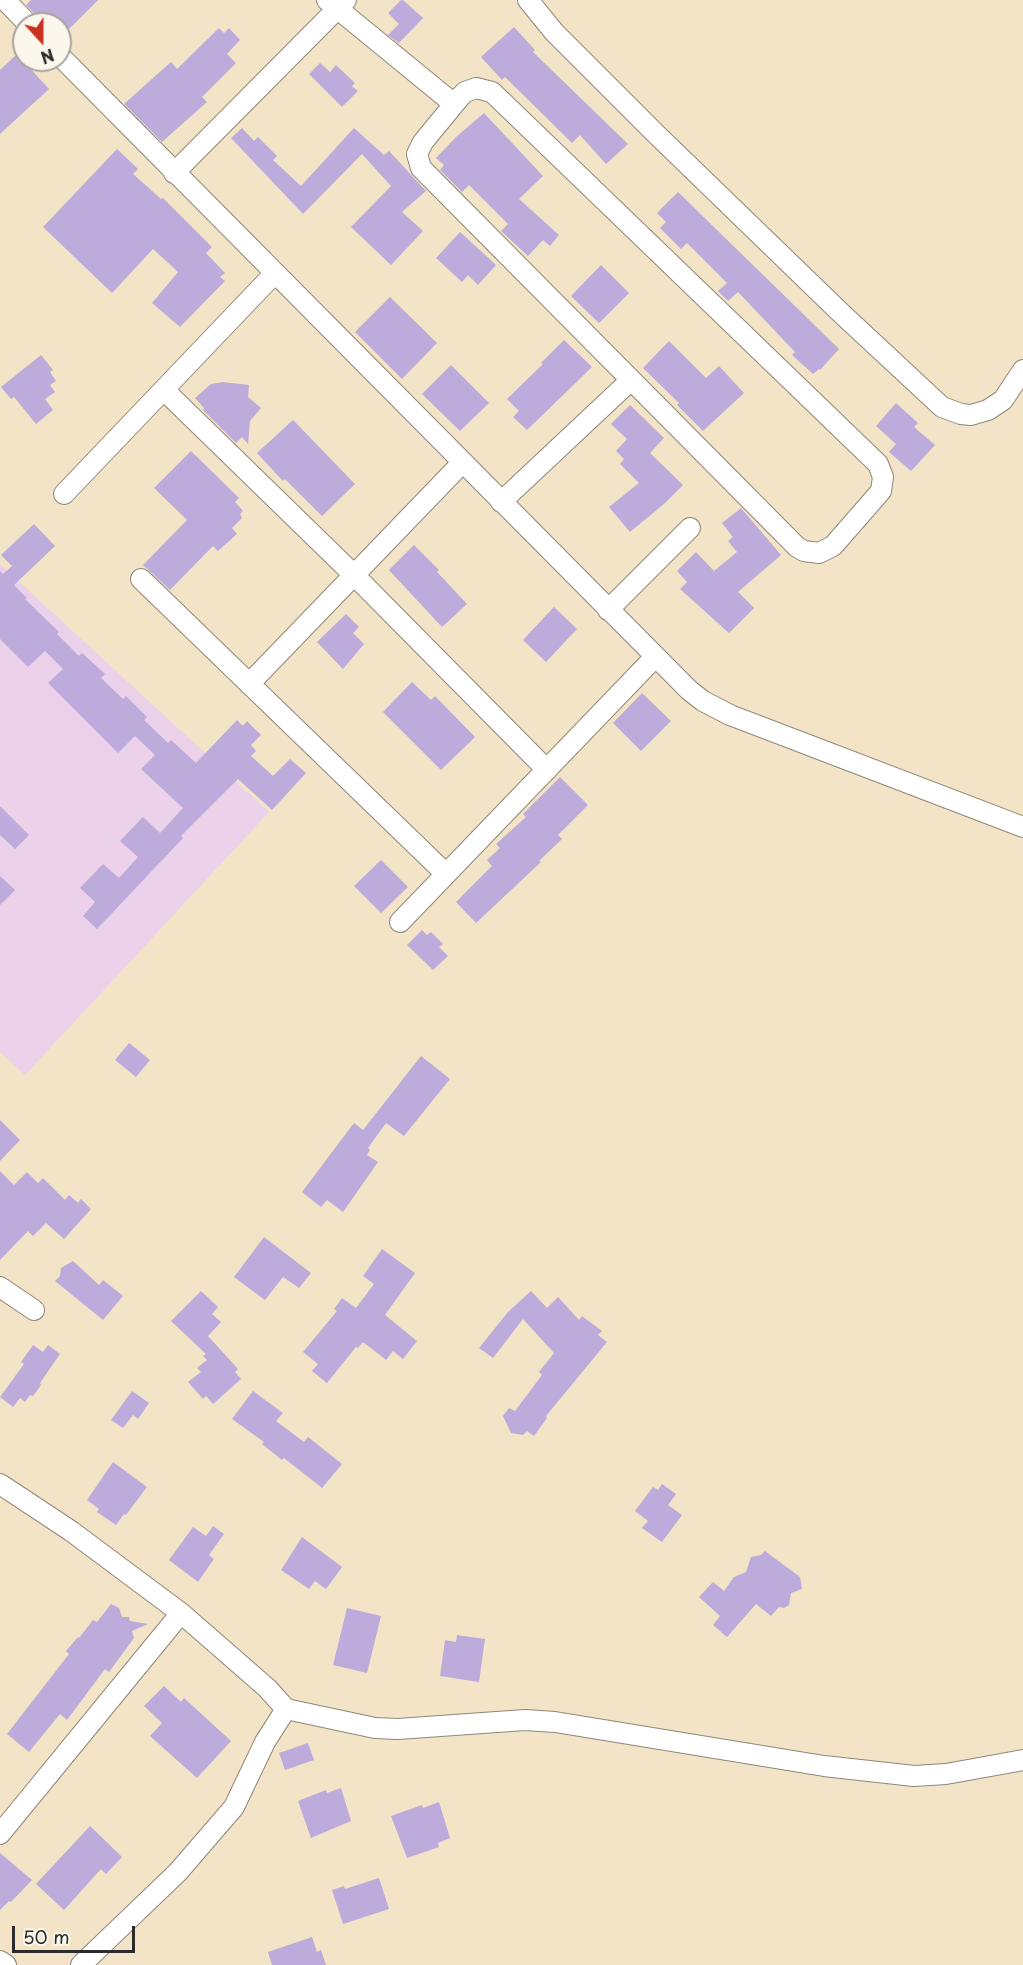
<!DOCTYPE html>
<html>
<head>
<meta charset="utf-8">
<style>
  body { margin:0 }
  #map { position:relative; width:1023px; height:1965px; overflow:hidden; background:#f3e3c7; font-family:"Playpen Sans",sans-serif }
  canvas { display:block }
  .north { position:absolute; left:12px; top:12px; width:60px; height:60px; box-sizing:border-box; background:#fbf7ec; border:2px solid #a8a59f; border-radius:50%; rotate:159deg; font-size:16px; font-weight:700; line-height:24px; text-align:center; color:#2b2b2b }
  .north::after { content:''; display:block; margin:auto; width:21px; height:27px; background:#c8321e; clip-path:polygon(50% 0,100% 100%,50% 72%,0 100%) }
  .scale { position:absolute; left:12px; top:1926px; width:123px; height:27px; box-sizing:border-box; border:3px solid #2b2b2b; border-top:0; padding-left:8px; font-size:18px; line-height:21px; white-space:nowrap; color:#2b2b2b; -webkit-text-stroke:4px #fbf7ec; paint-order:stroke }
</style>
</head>
<body>
<div id="map">
<canvas width="1023" height="1965"></canvas>
<div class="north">N</div>
<div class="scale">50 m</div>
</div>
<script>
const ctx = document.querySelector('canvas').getContext('2d');
ctx.lineJoin = 'round';
function paint(path, color) { ctx.fillStyle = color; ctx.fill(path, 'evenodd'); }
const toPath = rows => new Path2D(rows.map(r => 'M' + r).join(''));
function strokePath(path, color, width, dash) { ctx.strokeStyle = color; ctx.lineWidth = width; ctx.lineCap = dash ? 'butt' : 'round'; ctx.setLineDash(dash || []); ctx.stroke(path); }
const built = toPath([
  [0,564,269,812,25,1075,0,1052]
]);
const building = toPath([
  [31,0,98,0,68,30,62,24,40,24,37,16,26,5],
  [401,0,403,0,423,18,399,43,388,35,399,24,388,13],
  [514,27,535,50,533,52,628,144,606,164,580,135,572,143,505,77,502,80,481,57],
  [219,28,224,33,229,28,240,40,227,54,236,63,202,97,207,102,162,142,124,104,171,62,177,69],
  [17,54,49,89,0,134,0,70],
  [320,63,330,72,336,65,355,83,352,86,358,91,342,107,309,74],
  [484,113,543,176,519,199,559,235,550,246,543,240,528,256,501,231,508,224,469,185,462,192,440,170,444,165,436,158,456,137],
  [242,128,254,141,258,137,277,156,273,160,301,186,354,128,384,155,389,151,426,191,402,212,423,231,391,265,351,227,391,186,362,154,303,214,231,138],
  [117,149,138,169,133,174,161,199,163,198,212,247,206,253,225,273,220,277,225,281,180,327,152,303,178,272,153,249,112,293,43,227],
  [678,192,839,349,820,370,819,369,813,374,792,355,795,352,738,292,728,301,718,291,727,283,687,243,681,249,660,228,666,222,657,213],
  [460,232,496,265,478,285,468,275,462,282,436,258],
  [601,265,629,293,599,323,571,296],
  [390,297,437,343,402,379,355,332],
  [564,340,592,367,527,430,513,417,519,411,507,399,543,364,541,363],
  [669,341,706,378,719,366,744,393,703,431,677,405,679,403,643,368],
  [41,355,53,370,50,372,56,381,50,385,55,392,45,399,53,410,36,424,14,397,11,399,1,387],
  [451,365,489,403,460,431,422,394],
  [223,382,249,385,248,397,261,408,250,421,248,444,242,437,236,443,203,410,204,408,195,398,211,384],
  [896,403,918,423,914,427,935,445,911,471,889,452,896,444,876,426],
  [630,405,664,438,650,453,683,485,664,504,630,532,609,507,639,483,620,464,624,459,616,451,627,439,611,424],
  [293,420,355,484,322,516,285,479,283,481,257,453],
  [191,451,239,498,235,502,243,511,240,514,242,518,232,528,237,534,218,551,213,546,170,590,143,565,187,520,154,488],
  [741,508,781,555,738,592,754,608,729,633,680,589,687,582,677,571,696,552,714,571,737,552,728,541,733,537,722,523],
  [34,524,55,546,14,585,27,598,25,599,59,632,57,634,79,656,82,653,105,674,101,678,123,699,126,696,147,717,144,720,168,743,171,740,196,763,237,720,243,726,247,721,261,735,251,745,256,751,251,756,273,776,290,759,306,773,272,810,238,779,181,836,183,838,97,929,83,916,95,902,80,888,103,864,119,878,138,857,120,841,143,817,160,833,183,808,141,769,155,755,135,736,118,753,48,683,63,669,45,651,28,667,0,639,0,571,3,574,12,566,1,555],
  [414,545,439,570,437,572,467,604,442,627,389,570],
  [554,607,577,629,546,662,523,640],
  [346,614,359,627,353,633,364,644,343,669,317,642],
  [412,682,431,700,435,696,475,737,441,770,383,712],
  [642,693,671,721,641,751,613,723],
  [560,777,588,805,558,835,562,839,539,861,541,862,476,923,456,902,492,866,487,860,500,848,496,844,526,817,523,814],
  [0,806,29,835,15,849,0,835],
  [381,860,408,887,381,913,354,886],
  [0,876,15,890,0,905],
  [422,930,427,935,431,932,443,944,439,947,448,956,433,970,407,945],
  [129,1043,150,1060,136,1077,115,1060],
  [421,1056,450,1079,404,1136,386,1123,368,1148,370,1150,367,1155,378,1162,343,1212,327,1200,321,1207,302,1192,354,1123,363,1130],
  [0,1120,20,1140,0,1161],
  [0,1171,14,1185,27,1172,38,1183,43,1178,65,1200,69,1195,78,1203,81,1199,91,1209,64,1239,46,1223,33,1236,28,1231,0,1260],
  [264,1237,311,1273,299,1288,283,1277,265,1300,234,1277],
  [382,1249,415,1273,385,1315,417,1341,403,1359,393,1351,386,1360,363,1342,358,1348,356,1347,327,1383,312,1371,318,1364,303,1352,337,1311,334,1309,342,1298,356,1308,374,1284,363,1276],
  [73,1261,99,1285,103,1280,123,1296,103,1320,55,1281,60,1276,61,1268],
  [201,1291,218,1307,212,1314,221,1322,208,1336,238,1369,235,1372,241,1379,213,1404,206,1396,203,1399,188,1382,201,1372,197,1368,207,1360,203,1356,206,1354,171,1321],
  [531,1291,547,1308,558,1297,579,1320,582,1316,602,1331,598,1335,607,1342,546,1416,547,1418,534,1436,527,1431,523,1435,511,1433,503,1416,509,1408,515,1411,542,1375,539,1372,554,1353,523,1319,493,1358,479,1348,508,1312],
  [33,1345,43,1352,48,1345,60,1354,40,1383,41,1385,33,1396,30,1395,25,1402,20,1398,13,1407,0,1397,24,1364,21,1362],
  [132,1391,149,1403,138,1419,133,1415,123,1428,111,1420],
  [253,1391,283,1413,276,1421,304,1442,308,1437,342,1464,322,1488,284,1458,282,1460,262,1444,264,1442,232,1419],
  [113,1462,147,1487,126,1515,124,1514,116,1525,97,1512,99,1509,87,1500],
  [662,1484,676,1494,668,1505,682,1515,662,1542,642,1528,648,1521,635,1511,653,1487,658,1490],
  [213,1526,224,1534,209,1555,214,1559,198,1582,169,1560,193,1527,206,1536],
  [302,1537,342,1567,326,1589,315,1581,309,1589,281,1570],
  [765,1551,800,1577,802,1589,791,1593,789,1605,784,1608,779,1607,771,1616,756,1604,727,1637,713,1625,720,1616,699,1597,713,1582,724,1591,734,1577,746,1572,751,1557,761,1555],
  [111,1604,119,1608,122,1617,129,1617,130,1621,148,1624,132,1631,134,1638,109,1672,105,1669,67,1720,60,1714,29,1752,7,1734,69,1654,66,1651,78,1637,79,1638,93,1620,97,1622],
  [347,1608,381,1616,367,1673,333,1665],
  [457,1635,485,1639,479,1682,440,1676,445,1640,456,1642],
  [164,1686,181,1702,184,1698,231,1741,197,1778,150,1736,162,1723,144,1706],
  [308,1743,314,1760,285,1770,279,1753],
  [341,1788,351,1821,311,1838,298,1801,326,1790,327,1793],
  [439,1802,450,1838,438,1843,439,1847,407,1858,391,1816,422,1805,423,1808],
  [90,1826,122,1857,106,1874,101,1869,64,1910,36,1884],
  [0,1853,32,1880,11,1902,9,1901,0,1910],
  [379,1878,389,1909,343,1924,332,1890,344,1886,345,1889],
  [312,1937,317,1952,321,1950,326,1965,272,1965,268,1952]
]);
const minor = toPath([
  [5,0,28,24],
  [327,0,454,104],
  [528,0,554,32,656,134,842,314,942,407,961,414,971,415,988,410,1003,400,1023,370],
  [60,56,689,690,703,701,730,715,1023,827],
  [476,88,492,92,878,464,883,477,881,491,833,546,819,553,804,551,797,547,421,168,417,154,423,142,460,97,465,92,476,88],
  [174,173,346,0],
  [164,390,354,575,547,770],
  [64,494,274,274],
  [501,502,631,380],
  [141,579,446,874],
  [608,610,690,528],
  [249,684,462,463],
  [400,922,655,657],
  [0,1287,34,1310],
  [0,1484,71,1531,181,1613,267,1688,286,1709,265,1742,234,1807,178,1872,81,1965],
  [286,1709,375,1728,398,1729,525,1720,555,1722,824,1766,914,1776,946,1774,1023,1760],
  [0,1834,181,1613],
  [0,1961,6,1965]
]);
paint(built, '#ecd1ea');
paint(building, '#bcabdb');
strokePath(minor, '#8f8779', 22);
strokePath(minor, '#fff', 20);
</script>
</body>
</html>
